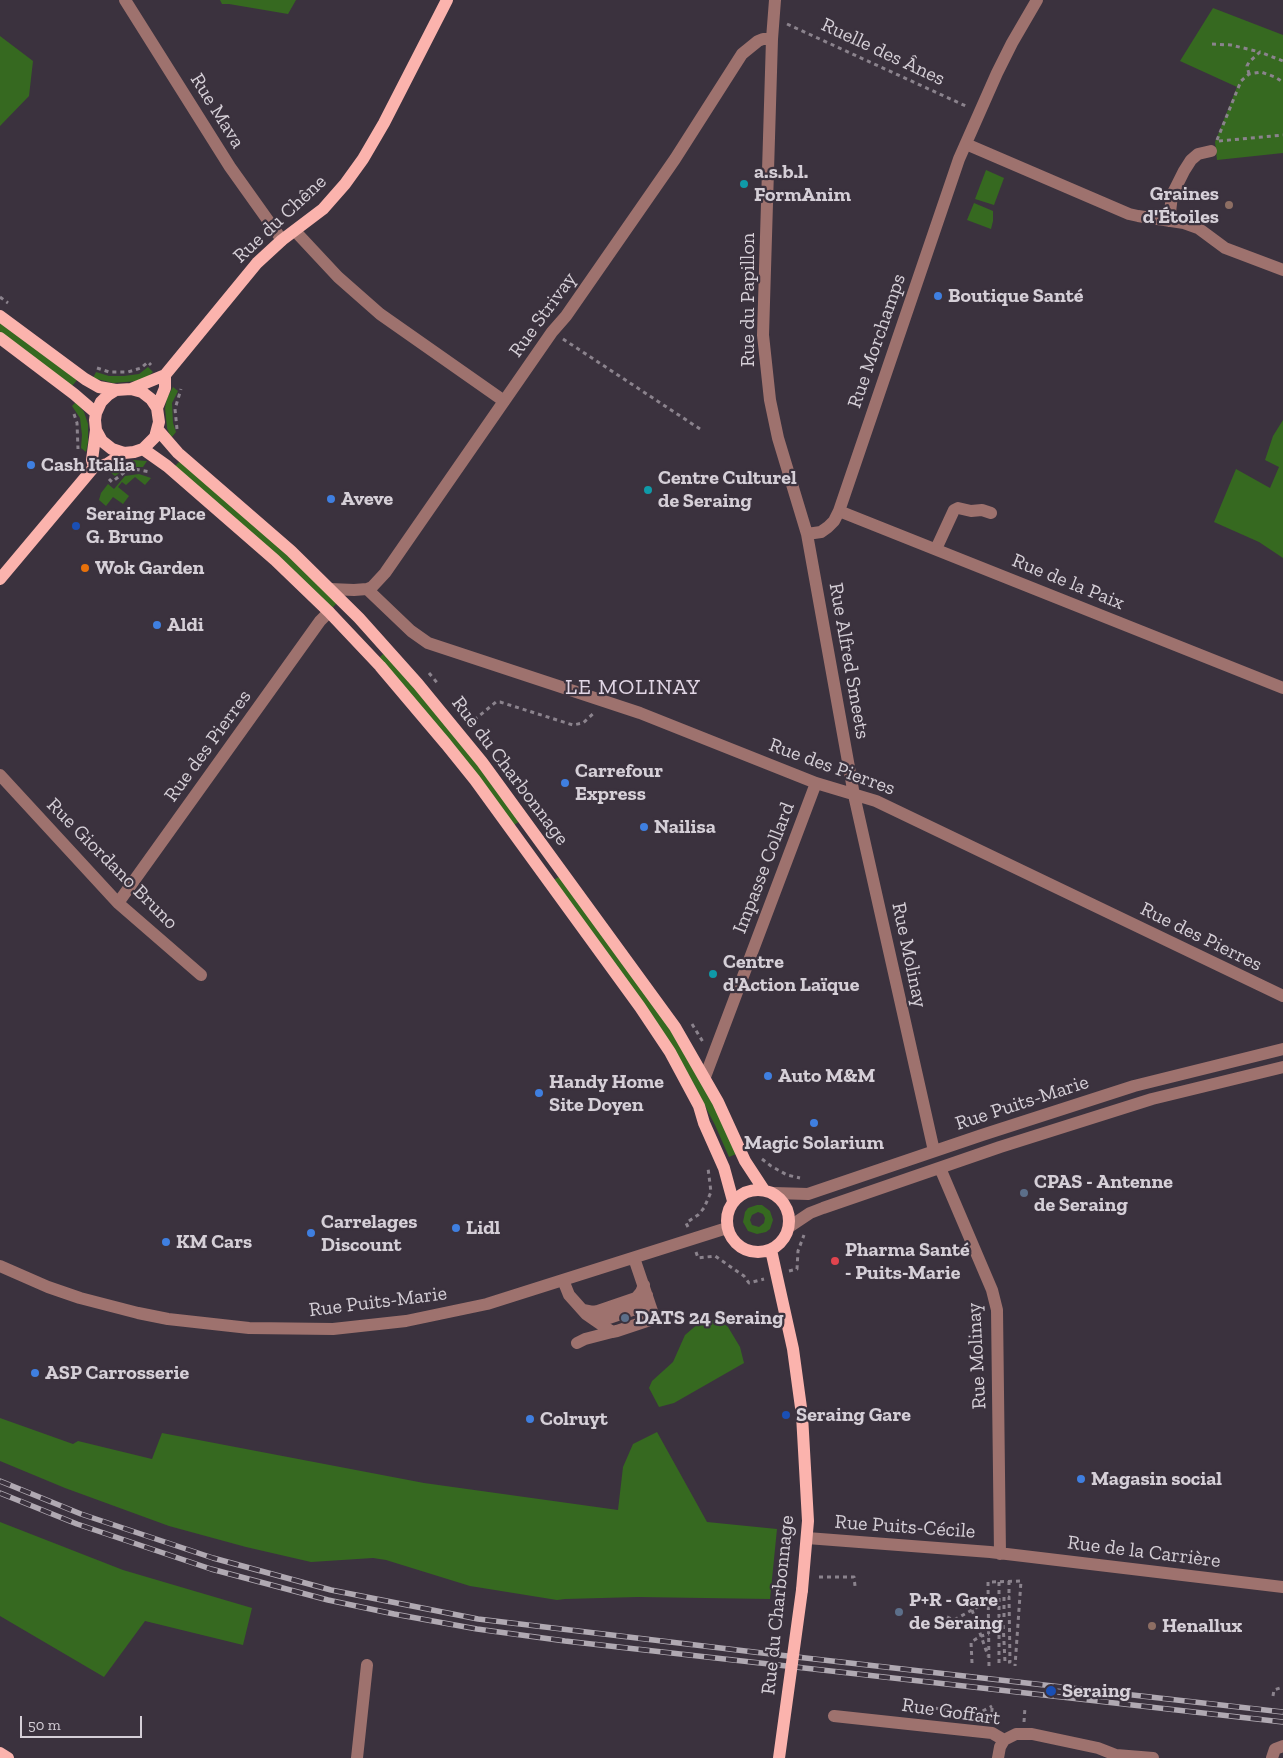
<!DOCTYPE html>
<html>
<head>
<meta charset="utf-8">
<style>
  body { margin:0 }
  #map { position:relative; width:1283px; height:1758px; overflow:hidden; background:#3b323e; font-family:"Zilla Slab",serif }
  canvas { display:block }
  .scale { position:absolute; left:20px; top:1716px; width:122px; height:22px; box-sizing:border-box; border:2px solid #d5cfd7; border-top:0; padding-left:6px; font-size:15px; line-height:18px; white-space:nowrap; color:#d5cfd7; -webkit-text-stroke:4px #3b323e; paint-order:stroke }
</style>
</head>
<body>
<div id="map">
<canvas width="1283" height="1758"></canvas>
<div class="scale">50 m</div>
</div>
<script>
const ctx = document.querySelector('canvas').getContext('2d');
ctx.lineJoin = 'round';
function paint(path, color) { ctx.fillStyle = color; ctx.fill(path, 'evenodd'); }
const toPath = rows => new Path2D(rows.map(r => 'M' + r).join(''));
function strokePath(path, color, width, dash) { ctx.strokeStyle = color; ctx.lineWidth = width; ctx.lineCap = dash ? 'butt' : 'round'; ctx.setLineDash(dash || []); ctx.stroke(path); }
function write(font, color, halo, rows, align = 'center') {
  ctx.font = font + ' "Zilla Slab",serif'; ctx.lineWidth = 4.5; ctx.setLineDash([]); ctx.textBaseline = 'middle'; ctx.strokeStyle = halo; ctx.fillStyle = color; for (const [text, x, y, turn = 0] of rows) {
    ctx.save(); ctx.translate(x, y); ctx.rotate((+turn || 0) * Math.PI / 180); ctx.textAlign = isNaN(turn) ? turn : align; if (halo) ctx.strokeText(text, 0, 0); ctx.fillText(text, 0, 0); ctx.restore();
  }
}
const green = toPath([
  [220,0,296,0,288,14,229,4,222,4],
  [1213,8,1283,35,1283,153,1217,160,1215,142,1237,87,1180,61],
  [0,36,33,61,29,96,0,126],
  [986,170,1004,178,994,205,975,199],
  [974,203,993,211,993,221,991,229,967,220],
  [0,323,77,380,72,386,0,332],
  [148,367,153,372,146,378,137,381,113,383,93,378,96,372,109,376,124,376,139,374],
  [173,387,178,391,172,403,173,423,176,432,171,438,167,428,165,408,167,398],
  [76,402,84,412,88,424,88,442,86,452,81,448,82,435,80,418,72,406],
  [1283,420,1283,558,1259,542,1214,522,1236,469,1270,488,1279,467,1265,460,1273,436],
  [134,460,147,461,143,467,129,467,115,476,110,472,121,463],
  [180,461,269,538,337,603,332,608,175,466],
  [139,474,151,478,145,485,135,477,126,485,122,482,118,487,129,496,123,504,113,497,106,506,99,500,101,493,108,484,114,489,125,476],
  [384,653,456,737,520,821,514,825,379,658],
  [560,876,667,1024,713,1104,736,1154,729,1157,715,1125,689,1075,554,880],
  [757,1205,762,1205,770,1211,773,1220,770,1229,766,1232,757,1234,748,1231,743,1222,745,1212,748,1208],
  [758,1212,763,1214,765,1218,764,1223,759,1227,752,1225,750,1220,752,1215],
  [718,1319,728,1327,740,1347,744,1363,674,1403,659,1407,649,1388,652,1381,673,1362,685,1335,699,1323],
  [0,1418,73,1444,78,1441,152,1459,162,1433,424,1483,618,1510,623,1467,633,1444,657,1432,707,1522,777,1529,770,1599,638,1597,565,1599,557,1600,470,1586,386,1560,373,1558,311,1562,246,1547,169,1526,65,1488,0,1461],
  [0,1522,123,1570,252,1608,243,1645,145,1621,104,1677,0,1616]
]);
const path = toPath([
  [787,24,968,107],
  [1212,44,1231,45,1260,52],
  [1249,74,1247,66,1249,62,1260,52,1283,61],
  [1217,140,1241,81,1249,74,1261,72,1275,77,1283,82],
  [1219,141,1283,135],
  [0,297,8,303],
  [563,339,700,429],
  [97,368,109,372,128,372,141,368,148,362,151,365],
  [74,414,77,423,78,449],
  [177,429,175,409,181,389],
  [109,479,112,482,126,471,134,469,150,472],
  [429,673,439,685],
  [468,725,496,702,500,702,573,725,583,723,595,712],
  [692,1024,703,1042],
  [762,1159,771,1166,787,1175,800,1178],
  [688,1227,686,1223,698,1215,704,1208,711,1192,708,1168],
  [696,1252,698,1258,715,1256,744,1276,749,1283,764,1279],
  [789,1271,797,1269,798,1251,804,1235],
  [819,1577,854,1577,855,1586],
  [1009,1581,1009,1597],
  [999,1582,999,1617,1004,1617,1004,1597,1009,1597,1010,1662,1005,1662,1003,1622,999,1622,999,1666],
  [972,1610,988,1656],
  [947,1617,954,1620,988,1601],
  [972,1663,971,1642,981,1636,989,1634],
  [989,1666,988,1582,1021,1581,1015,1666],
  [1273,1696,1274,1690,1283,1687],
  [927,1713,926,1707,977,1714,992,1706],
  [992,1720,992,1706],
  [1024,1722,1025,1707]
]);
const minor = toPath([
  [125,0,230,167,282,240],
  [775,0,772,39,763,335,770,400,778,438,807,534,854,795,934,1151],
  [966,144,1129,214,1138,216,1184,223,1198,228,1225,248,1283,270],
  [1169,221,1172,195,1184,171,1191,160,1198,154,1211,151],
  [295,231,338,277,380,314,504,401],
  [839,511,1283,688],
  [807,534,821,532,828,527,834,521,839,511,959,159,997,73,1012,43,1037,0],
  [936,549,954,510,958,508,971,511,982,510,991,513],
  [330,589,354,590,367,589,372,587,385,573,552,332,566,316,675,159,742,54,758,41,763,39,772,39],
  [367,589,411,631,428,643,640,713,816,783,876,801,1283,996],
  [0,775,118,903,201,975],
  [118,903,320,621,329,612],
  [705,1077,816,783],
  [940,1168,992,1290,997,1310,1000,1554],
  [774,1193,808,1194,982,1135,1134,1086,1283,1049],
  [789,1227,810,1213,823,1208,1000,1147,1152,1099,1283,1067],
  [0,1266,48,1287,80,1298,138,1313,168,1319,249,1328,333,1329,406,1321,487,1304,727,1228],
  [563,1280,569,1295,586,1314,612,1332,617,1331,650,1320,653,1314,634,1258],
  [583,1310,593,1312,598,1311,636,1298,641,1292,644,1285],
  [595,1320,603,1320,641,1307,647,1295],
  [577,1343,585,1339,612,1332],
  [807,1538,990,1552,1283,1587],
  [834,1716,992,1733,1004,1740],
  [1116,1755,1153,1758],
  [357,1758,367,1665],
  [998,1758,1000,1747,1004,1740,1016,1734,1032,1734,1098,1748,1116,1755,1116,1758],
  [1272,1758,1275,1749,1283,1746]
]);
const major = toPath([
  [0,316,85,379,99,387,116,390],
  [0,338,74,394,96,413],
  [131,389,165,375,257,263,282,240,323,209,345,184,363,159,384,123,447,0],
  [157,408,165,388,165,375],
  [158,430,178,453,291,551,359,618,418,684,482,762,675,1027,718,1102,745,1161,764,1190],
  [143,449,167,466,275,560,329,612,380,666,446,744,475,780,640,1007,670,1052,699,1106,704,1123,724,1168,733,1201],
  [94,467,92,460,96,430,95,420,96,413,101,402,108,395,116,390,131,389,142,392,151,399,157,408,159,422,155,437,143,449,134,452,124,453,112,449,102,441,96,430],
  [0,579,94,467,107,464,124,453],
  '727 1221a31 31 0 1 1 62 0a31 31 0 1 1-62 0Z',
  [771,1250,793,1349,802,1415,808,1521,802,1590],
  [0,1753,8,1758]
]);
const rail = toPath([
  [0,1481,81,1514,213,1558,331,1590,478,1619,779,1655,1283,1712],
  [0,1493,77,1524,211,1569,328,1600,394,1614,477,1629,565,1641,1283,1722]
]);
const majorBridge = toPath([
  [779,1758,802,1590]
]);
const markers = [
  [744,184,5,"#0f9aa8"],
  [1229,205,5,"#8d6e63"],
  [938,296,5,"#3f7fe0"],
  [31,465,5,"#3f7fe0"],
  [648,490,5,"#0f9aa8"],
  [331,499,5,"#3f7fe0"],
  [76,526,5,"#1a4fb4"],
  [85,568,5,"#e8710a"],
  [157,625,5,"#3f7fe0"],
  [565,783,5,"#3f7fe0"],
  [644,827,5,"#3f7fe0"],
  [713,974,5,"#0f9aa8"],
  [768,1076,5,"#3f7fe0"],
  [539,1093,5,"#3f7fe0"],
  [814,1123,5,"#3f7fe0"],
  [1024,1193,5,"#5c6f8a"],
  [456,1228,5,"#3f7fe0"],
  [311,1233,5,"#3f7fe0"],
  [166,1242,5,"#3f7fe0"],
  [835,1261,5,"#e0444e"],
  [625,1318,5,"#5c6f8a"],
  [35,1373,5,"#3f7fe0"],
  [786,1415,5,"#1a4fb4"],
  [530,1419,5,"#3f7fe0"],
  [1081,1479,5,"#3f7fe0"],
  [899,1612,5,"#5c6f8a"],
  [1152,1626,5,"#8d6e63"],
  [1051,1691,6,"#1a4fb4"]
];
const streetNames = [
  ["Ruelle des Ânes",883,52,25],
  ["Rue Mava",217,111,58],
  ["Rue du Chêne",280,219,-43],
  ["Rue du Papillon",748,300,-90],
  ["Rue Strivay",543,315,-54],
  ["Rue Morchamps",877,341,-71],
  ["Rue de la Paix",1068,582,22],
  ["Rue Alfred Smeets",849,661,80],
  ["Rue des Pierres",208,746,-54],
  ["Rue des Pierres",832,767,20],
  ["Rue du Charbonnage",510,771,53],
  ["Rue Giordano Bruno",112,864,45],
  ["Impasse Collard",764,868,-69],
  ["Rue des Pierres",1201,937,26],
  ["Rue Molinay",909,955,78],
  ["Rue Puits-Marie",1022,1103,-18],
  ["Rue Puits-Marie",378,1302,-7],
  ["Rue Molinay",977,1356,-93],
  ["Rue Puits-Cécile",905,1527,4],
  ["Rue de la Carrière",1144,1552,7],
  ["Rue du Charbonnage",778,1605,-84],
  ["Rue Goffart",951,1712,8]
];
const poiNames = [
  ["a.s.b.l.",754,172],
  ["FormAnim",754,195],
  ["Graines",1219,194,"right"],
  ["d'Étoiles",1219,217,"right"],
  ["Boutique Santé",948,296],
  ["Cash Italia",41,465],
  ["Centre Culturel",658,478],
  ["de Seraing",658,501],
  ["Aveve",341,499],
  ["Seraing Place",86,514],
  ["G. Bruno",86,537],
  ["Wok Garden",95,568],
  ["Aldi",167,625],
  ["Carrefour",575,771],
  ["Express",575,794],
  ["Nailisa",654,827],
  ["Centre",723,962],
  ["d'Action Laïque",723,985],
  ["Auto M&M",778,1076],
  ["Handy Home",549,1082],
  ["Site Doyen",549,1105],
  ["Magic Solarium",814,1143,"center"],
  ["CPAS - Antenne",1034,1182],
  ["de Seraing",1034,1205],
  ["Carrelages",321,1222],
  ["Discount",321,1245],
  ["Lidl",466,1228],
  ["KM Cars",176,1242],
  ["Pharma Santé",845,1250],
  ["- Puits-Marie",845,1273],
  ["DATS 24 Seraing",635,1318],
  ["ASP Carrosserie",45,1373],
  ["Seraing Gare",796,1415],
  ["Colruyt",540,1419],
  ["Magasin social",1091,1479],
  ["P+R - Gare",909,1600],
  ["de Seraing",909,1623],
  ["Henallux",1162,1626],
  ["Seraing",1062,1691]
];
const quarterNames = [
  ["LE MOLINAY",633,688]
];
paint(green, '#366920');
strokePath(path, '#8b838d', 3, [4, 4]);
strokePath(minor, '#9e726e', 12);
strokePath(major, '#fbb3ad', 12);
strokePath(rail, '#b0a9b2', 5.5);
strokePath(rail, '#3b323e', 4, [11]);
strokePath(majorBridge, '#fbb3ad', 12);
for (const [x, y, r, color] of markers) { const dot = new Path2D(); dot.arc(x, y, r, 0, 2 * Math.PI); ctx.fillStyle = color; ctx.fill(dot); strokePath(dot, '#3b323e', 2); }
write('20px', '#d5cfd7', '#3b323e', streetNames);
write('bold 20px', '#d5cfd7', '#3b323e', poiNames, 'left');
ctx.letterSpacing = '1px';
write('22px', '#e1d6e5', '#3b323e', quarterNames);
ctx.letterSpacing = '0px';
</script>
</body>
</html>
